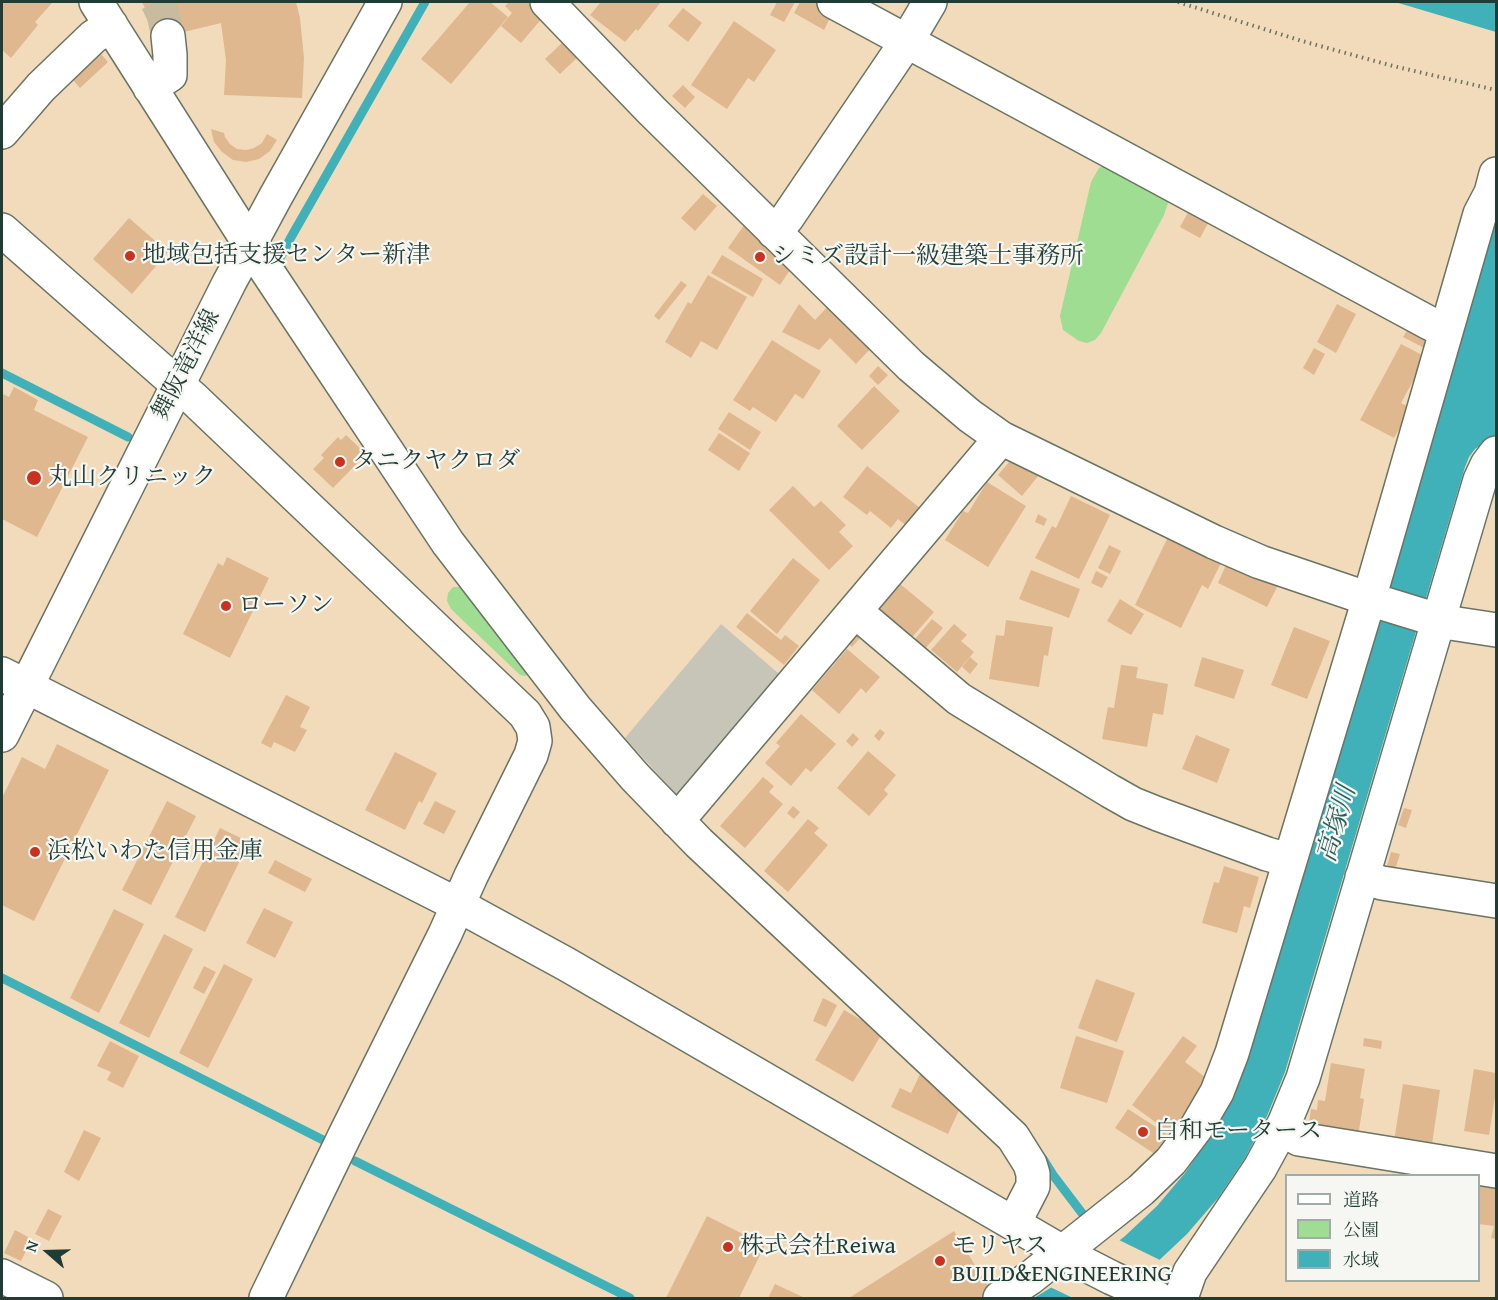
<!DOCTYPE html>
<html>
<head>
<meta charset="utf-8">
<style>
  body { margin:0 }
  #map { position:relative; width:1498px; height:1300px; overflow:hidden; background:#f2dbbb; font-family:"Gentium Book Plus","Noto Serif JP",serif }
  canvas { display:block }
  .frame { position:absolute; inset:0; border:3px solid #1f3d34; pointer-events:none }
  .legend { position:absolute; left:1285px; top:1174px; width:195px; height:108px; box-sizing:border-box; background:#f6f6f2; border:2px solid #a0aca6; margin:0; padding:8px 10px; list-style:none; font-size:18px; color:#1f3d34 }
  .legend li { display:flex; align-items:center; gap:12px; height:30px }
  .legend b { width:30px; border:2px solid #a0aca6 }
  .north { position:absolute; left:18px; top:1222px; width:60px; height:60px; -webkit-text-stroke:4px #f6f6f2; paint-order:stroke; rotate:290deg; font-size:16px; font-weight:700; line-height:24px; text-align:center; color:#1f3d34 }
  .north::after { content:''; display:block; margin:auto; width:21px; height:27px; background:#1f3d34; clip-path:polygon(50% 0,100% 100%,50% 72%,0 100%) }
</style>
</head>
<body>
<div id="map">
<canvas width="1498" height="1300"></canvas>
<div class="frame"></div>
<ul class="legend">
<li><b style="height:8px;background:#fff"></b>道路</li>
<li><b style="height:16px;background:#9edd92"></b>公園</li>
<li><b style="height:16px;background:#40b0b9"></b>水域</li>
</ul>
<div class="north">N</div>
</div>
<script>
const ctx = document.querySelector('canvas').getContext('2d');
ctx.lineJoin = 'round';
function paint(path, color) { ctx.fillStyle = color; ctx.fill(path, 'evenodd'); }
const toPath = rows => new Path2D(rows.map(r => 'M' + r).join(''));
function strokePath(path, color, width, dash) { ctx.strokeStyle = color; ctx.lineWidth = width; ctx.lineCap = dash ? 'butt' : 'round'; ctx.setLineDash(dash || []); ctx.stroke(path); }
function write(font, color, halo, rows, align = 'center') {
  ctx.font = font + ' "Gentium Book Plus","Noto Serif JP",serif'; ctx.lineWidth = 4.5; ctx.setLineDash([]); ctx.textBaseline = 'middle'; ctx.strokeStyle = halo; ctx.fillStyle = color; for (const [text, x, y, turn = 0] of rows) {
    ctx.save(); ctx.translate(x, y); ctx.rotate((+turn || 0) * Math.PI / 180); ctx.textAlign = isNaN(turn) ? turn : align; if (halo) ctx.strokeText(text, 0, 0); ctx.fillText(text, 0, 0); ctx.restore();
  }
}
const industrial = toPath([
  [721,624,785,679,678,796,625,738]
]);
const green = toPath([
  [1109,163,1165,192,1168,203,1164,215,1101,333,1095,340,1087,343,1079,341,1063,330,1060,316,1091,182,1099,168],
  [453,587,462,587,528,672,526,676,520,675,451,609,447,601,448,593]
]);
const water = toPath([
  [1395,2,1496,2,1496,32],
  [1496,215,1496,436,1475,449,1469,457,1465,467,1285,1072,1267,1116,1245,1158,1218,1198,1187,1234,1152,1267,1111,1298,1034,1298,1091,1263,1125,1236,1157,1206,1185,1173,1210,1137]
]);
const pier = toPath([
  [1117,1239,1162,1261,1116,1298,1073,1298,1048,1286,1089,1260]
]);
const stream = toPath([
  [282,269,278,262,290,239,425,2],
  [2,373,128,437],
  [2,978,331,1144],
  [1043,1159,1053,1175,1088,1221],
  [355,1161,630,1298]
]);
const building = toPath([
  [2,2,53,2,35,22,38,25,11,58,2,50],
  [142,2,296,2,300,18,304,58,302,98,224,95,226,60,221,23,155,39,150,19],
  [470,2,490,2,508,17,451,84,421,59],
  [509,2,527,2,544,16,521,43,501,26,512,13,505,6],
  [601,2,661,2,638,31,636,29,625,42,590,15],
  [777,2,795,2,784,22,770,15],
  [800,2,813,2,833,12,824,30,794,13],
  [683,8,702,23,688,42,668,26],
  [734,21,776,50,754,82,748,78,727,109,691,85],
  [564,41,579,56,560,74,545,59],
  [94,46,108,62,80,88,66,72],
  [683,85,695,97,685,108,672,96],
  [211,129,224,133,225,137,230,144,237,149,246,150,254,148,262,143,267,134,277,140,270,151,259,159,246,162,233,160,222,152,214,142],
  [703,194,717,206,695,231,681,218],
  [1192,205,1212,216,1200,238,1180,227],
  [129,218,168,252,132,294,93,259],
  [747,221,772,247,770,251,792,267,780,285,728,248],
  [722,255,763,279,753,297,711,273],
  [708,275,747,297,717,350,701,341,691,358,665,342,688,302,691,304],
  [681,281,687,285,659,320,654,316],
  [831,303,874,345,856,364,830,338,819,350,782,332,799,304,815,320],
  [1337,304,1356,314,1336,353,1317,342],
  [1411,324,1433,336,1426,349,1403,337],
  [772,340,821,371,803,399,795,394,776,422,753,407,750,411,733,400],
  [1401,344,1426,357,1401,403,1411,408,1394,438,1360,420],
  [1314,348,1325,354,1314,375,1303,368],
  [878,366,888,375,878,385,869,376],
  [874,386,900,411,862,450,837,426],
  [14,387,38,400,34,410,88,437,37,537,2,519,2,396,3,394,9,397],
  [729,412,761,432,750,450,718,429],
  [719,433,750,453,739,471,708,450],
  [346,435,366,454,333,488,313,469,324,458,321,455,338,437,341,440],
  [1015,455,1039,475,1022,496,998,475],
  [867,466,925,512,912,530,898,519,891,528,870,511,867,515,843,497],
  [987,482,1026,506,988,567,945,540,963,511,968,513],
  [793,486,814,507,821,501,846,525,839,532,853,546,829,570,769,510],
  [1071,496,1110,515,1079,579,1035,558,1052,526,1056,528],
  [1038,514,1047,519,1044,526,1035,522],
  [1170,533,1223,559,1208,589,1202,585,1181,628,1135,605],
  [1109,545,1121,551,1110,574,1098,568],
  [1230,556,1280,581,1267,607,1218,583],
  [227,557,269,578,230,658,183,634,218,563,223,566],
  [793,558,820,580,777,634,750,611],
  [1031,570,1080,589,1069,618,1019,599],
  [1096,571,1108,577,1102,588,1091,583],
  [899,583,934,612,908,642,874,613],
  [1120,599,1144,614,1131,635,1107,621],
  [747,613,781,640,785,635,799,646,784,665,736,627],
  [932,619,943,628,924,650,914,640],
  [1006,620,1053,627,1048,656,1044,655,1039,687,989,679,996,635,1004,636],
  [954,624,967,635,961,641,974,652,957,672,931,650],
  [1294,627,1330,641,1307,699,1271,685],
  [853,633,860,638,852,647,846,641],
  [847,649,880,677,866,693,861,688,839,714,812,690],
  [970,657,978,664,970,674,962,667],
  [1202,657,1244,670,1234,699,1194,686],
  [1121,665,1138,667,1136,678,1168,684,1163,715,1153,713,1147,747,1102,739,1108,707,1114,708],
  [286,695,310,707,300,727,307,730,295,752,274,742,271,748,261,743],
  [801,714,836,744,811,772,806,768,791,786,765,763,780,746,776,743],
  [880,729,885,733,879,741,874,736],
  [853,733,859,739,852,747,846,741],
  [1196,735,1230,749,1217,783,1182,769],
  [57,744,109,770,34,921,2,905,2,798,22,757,45,769],
  [868,751,896,775,884,790,888,794,869,816,837,788],
  [395,752,437,773,422,803,419,801,405,830,365,810],
  [763,777,774,786,769,792,783,804,745,848,720,826],
  [167,801,196,816,151,905,122,890],
  [435,801,456,811,444,834,423,824],
  [793,806,800,812,794,819,787,813],
  [1404,808,1412,810,1406,828,1398,825],
  [808,819,819,828,814,833,828,845,788,892,764,871],
  [220,828,249,842,205,932,175,917],
  [1391,852,1400,854,1394,873,1386,870],
  [275,860,312,879,305,892,268,873],
  [1224,866,1259,877,1250,908,1244,906,1237,933,1202,923,1214,882,1219,883],
  [264,908,293,922,275,958,246,943],
  [114,909,144,924,99,1013,70,998],
  [164,934,193,949,149,1038,119,1023],
  [224,964,253,979,208,1068,179,1053],
  [204,966,216,972,204,994,193,988],
  [1096,979,1135,993,1117,1042,1078,1028],
  [823,998,837,1005,826,1027,813,1021],
  [844,1010,883,1032,853,1082,815,1060],
  [1076,1036,1124,1051,1107,1103,1060,1088],
  [1183,1036,1197,1046,1185,1062,1209,1080,1170,1133,1132,1105],
  [1364,1038,1382,1041,1381,1049,1363,1046],
  [110,1041,139,1056,123,1088,107,1080,111,1072,97,1066],
  [1331,1063,1365,1069,1360,1098,1364,1099,1358,1136,1308,1128,1311,1109,1317,1110,1318,1100,1325,1101],
  [1474,1069,1496,1073,1496,1090,1489,1135,1464,1131],
  [922,1070,961,1106,948,1134,891,1107,900,1088,911,1093],
  [1403,1084,1440,1090,1432,1144,1414,1141,1414,1144,1394,1141],
  [1128,1109,1170,1136,1158,1156,1115,1128],
  [84,1130,101,1138,79,1181,64,1172],
  [1478,1185,1496,1188,1496,1239,1491,1238,1494,1226,1478,1224],
  [48,1209,62,1216,49,1241,35,1234],
  [707,1216,765,1245,739,1298,666,1298],
  [15,1230,32,1239,21,1261,4,1253],
  [954,1231,991,1291,979,1298,849,1298],
  [775,1284,805,1298,768,1298]
]);
const minorTunnel = toPath([
  [157,2,163,15,168,36]
]);
const path = toPath([
  [1178,2,1302,41,1393,66,1496,90]
]);
const minor = toPath([
  [96,2,265,268,448,543,575,708,635,777,699,843,1013,1137,1030,1164,1033,1174,1033,1186,1014,1223],
  [547,2,652,111,911,366,970,416,1001,438,1214,542,1260,562,1369,599,1444,622,1496,630],
  [834,2,1431,324,1446,329],
  [150,88,170,75,170,55,168,36],
  [2,132,41,87,93,37,111,25],
  [2,230,194,399,525,714,533,727,535,741,531,755,471,876,445,934,346,1133,266,1298],
  [774,232,787,218,907,41,930,2],
  [855,611,959,699,1110,791,1133,804,1158,814,1267,854,1289,860],
  [2,674,458,905,566,964,1071,1257,1112,1278,1157,1298],
  [677,821,1001,438],
  [1362,877,1382,883,1496,901],
  [1281,1129,1299,1139,1496,1171],
  [2,1276,46,1298],
  [1000,1298,1030,1278,1141,1190,1171,1161,1196,1128,1217,1092,1232,1053,1369,599,1480,214,1491,193,1496,174],
  [1181,1298,1190,1272,1260,1168,1284,1124,1303,1078,1480,480,1487,465,1496,453]
]);
const major = toPath([
  [2,735,229,283,276,196,385,2]
]);
const markers = [
  [130,256,6,"#c8321e"],
  [760,257,6,"#c8321e"],
  [340,462,6,"#c8321e"],
  [34,478,8,"#c8321e"],
  [226,606,6,"#c8321e"],
  [35,852,6,"#c8321e"],
  [1143,1132,6,"#c8321e"],
  [728,1247,6,"#c8321e"],
  [940,1261,6,"#c8321e"]
];
const poiNames = [
  ["地域包括支援センター新津",142,256],
  ["シミズ設計一級建築士事務所",772,257],
  ["タニクヤクロダ",352,462],
  ["丸山クリニック",48,478],
  ["ローソン",238,606],
  ["浜松いわた信用金庫",47,852],
  ["白和モータース",1155,1132],
  ["株式会社Reiwa",740,1247],
  ["モリヤス",952,1247],
  ["BUILD&ENGINEERING",952,1275]
];
const streetNames = [
  ["舞阪竜洋線",187,365,-63]
];
const waterNames = [
  ["高塚川",1338,824,-74]
];
paint(industrial, '#c6c5b8');
paint(green, '#9edd92');
paint(water, '#40b0b9');
paint(pier, '#f2dbbb');
strokePath(stream, '#40b0b9', 9);
paint(building, '#dfb88f');
strokePath(minorTunnel, '#c8bba0', 33, [33, 16]);
strokePath(minor, '#697463', 36);
strokePath(major, '#697463', 36);
strokePath(path, '#697463', 4, [1.5, 4.5]);
strokePath(minor, '#fff', 33);
strokePath(major, '#fff', 33);
for (const [x, y, r, color] of markers) { const dot = new Path2D(); dot.arc(x, y, r, 0, 2 * Math.PI); ctx.fillStyle = color; ctx.fill(dot); strokePath(dot, '#f6f6f2', 2); }
write('24px', '#1f3d34', '#f6f6f2', poiNames, 'left');
write('24px', '#1f3d34', '#f6f6f2', streetNames);
write('italic 26px', '#29605c', '#f6f6f2', waterNames);
</script>
</body>
</html>
